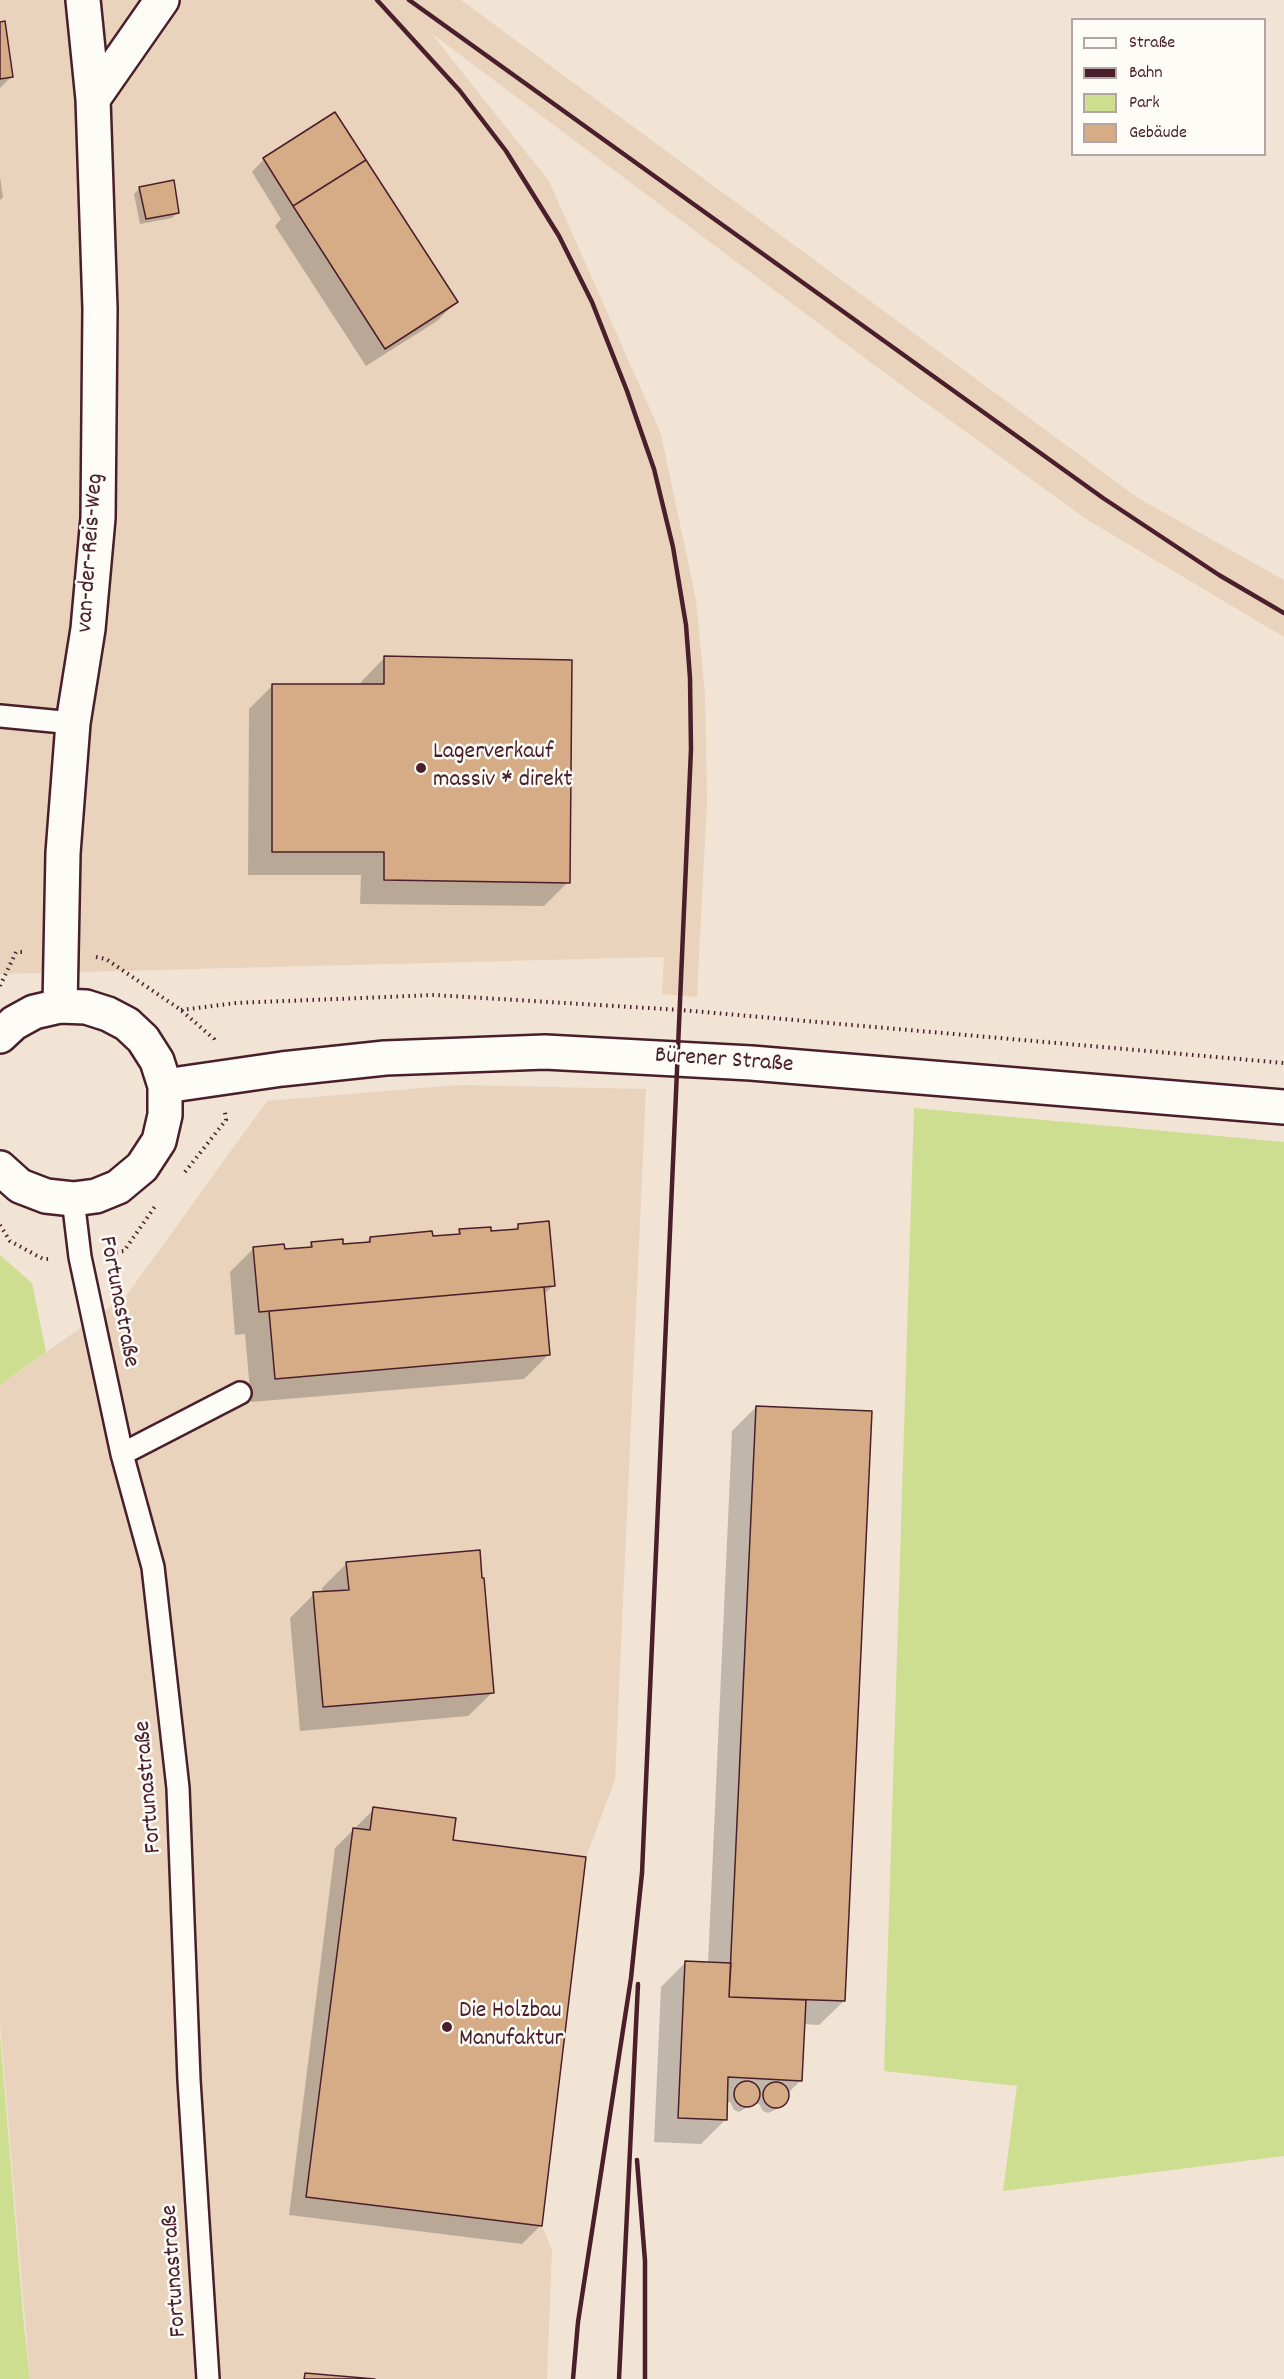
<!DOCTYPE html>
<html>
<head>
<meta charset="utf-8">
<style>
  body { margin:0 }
  #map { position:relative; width:1284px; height:2379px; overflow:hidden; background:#f1e4d5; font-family:Dekko,sans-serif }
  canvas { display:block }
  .legend { position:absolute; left:1071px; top:18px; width:195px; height:138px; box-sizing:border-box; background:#fdfcf7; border:2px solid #b5a4a5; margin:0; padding:8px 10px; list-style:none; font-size:18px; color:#4a1f2b }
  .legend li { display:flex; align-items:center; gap:12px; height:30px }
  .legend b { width:30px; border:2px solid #b5a4a5 }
</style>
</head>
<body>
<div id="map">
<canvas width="1284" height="2379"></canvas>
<ul class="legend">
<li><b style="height:8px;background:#fdfcf7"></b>Straße</li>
<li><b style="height:8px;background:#4a1f2b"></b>Bahn</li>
<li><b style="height:16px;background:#cede91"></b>Park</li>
<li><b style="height:16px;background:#d5ac86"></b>Gebäude</li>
</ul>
</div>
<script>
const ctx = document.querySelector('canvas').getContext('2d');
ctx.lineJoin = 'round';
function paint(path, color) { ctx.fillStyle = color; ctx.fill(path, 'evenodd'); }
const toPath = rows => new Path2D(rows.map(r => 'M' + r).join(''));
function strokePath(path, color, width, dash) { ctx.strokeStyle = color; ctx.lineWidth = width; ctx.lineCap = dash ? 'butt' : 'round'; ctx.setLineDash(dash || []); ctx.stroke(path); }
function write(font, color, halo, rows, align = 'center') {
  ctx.font = font + ' Dekko,sans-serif'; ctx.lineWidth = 5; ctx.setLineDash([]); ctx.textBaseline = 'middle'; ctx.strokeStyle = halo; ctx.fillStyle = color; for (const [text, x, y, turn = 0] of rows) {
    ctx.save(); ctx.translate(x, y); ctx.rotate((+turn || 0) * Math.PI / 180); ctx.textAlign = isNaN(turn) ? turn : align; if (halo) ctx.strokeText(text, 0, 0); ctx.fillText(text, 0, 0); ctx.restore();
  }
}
const built = toPath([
  [0,0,461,0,1138,498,1284,580,1284,637,1086,519,878,368,431,33,549,181,661,434,696,600,705,694,707,801,697,997,662,994,664,957,0,974],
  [458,1085,646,1089,615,1780,586,1857,542,2226,552,2250,547,2379,30,2379,0,2024,0,1385,126,1296,267,1101]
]);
const green = toPath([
  [914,1108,1284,1142,1284,2156,1003,2191,1017,2086,884,2071],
  [0,1255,32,1283,46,1352,0,1385],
  [0,2034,24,2326,30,2379,0,2379]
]);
const shadow = toPath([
  [0,23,12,76,0,88],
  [264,159,456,302,437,321,366,366,275,226,281,219,252,172],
  [0,177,3,197,0,200],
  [140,188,178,212,172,218,140,224,134,194],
  [385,657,568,882,544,906,360,904,361,875,248,875,249,709,273,685,361,685,361,682],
  [518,1226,553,1286,543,1295,548,1355,524,1379,251,1402,245,1334,235,1335,230,1272,254,1248,283,1251,307,1249,312,1243,342,1246,365,1244,370,1238,431,1238,455,1236,460,1231,489,1233,513,1231],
  [756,1407,844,2001,819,2025,803,2024,801,2080,787,2094,785,2102,779,2108,768,2113,763,2111,759,2104,754,2103,739,2112,734,2110,730,2102,726,2102,725,2120,701,2144,654,2142,661,1987,685,1963,708,1963,732,1431],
  [346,1564,493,1692,468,1716,300,1731,290,1618,314,1594,323,1593,322,1588],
  [374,1809,451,1842,541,2225,522,2244,289,2215,335,1848]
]);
const building = toPath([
  [5,21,13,77,0,79,0,22,5,21],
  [335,112,366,160,293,206,263,158,335,112],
  [366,160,458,302,385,349,293,206,366,160],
  [174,180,179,213,146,219,139,187,174,180],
  [384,656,572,660,570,883,384,880,384,852,272,852,272,684,384,684,384,656],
  [549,1221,555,1286,259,1312,253,1247,284,1244,285,1249,312,1247,311,1242,343,1239,343,1244,370,1242,370,1237,432,1231,433,1236,460,1234,459,1229,491,1227,491,1231,518,1229,518,1224,549,1221],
  [544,1287,550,1355,275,1379,269,1311,544,1287],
  [756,1406,872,1411,845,2001,729,1997,756,1406],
  [480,1550,482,1578,484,1578,494,1693,323,1707,313,1592,349,1590,346,1562,480,1550],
  [373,1807,456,1818,453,1840,586,1857,542,2226,306,2197,353,1828,370,1830,373,1807],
  [685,1961,731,1963,729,1997,806,2000,802,2081,728,2077,727,2120,678,2118,685,1961],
  '734 2094a13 13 0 1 1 26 0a13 13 0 1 1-26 0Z',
  '763 2095a13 13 0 1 1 26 0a13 13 0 1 1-26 0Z',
  [305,2373,375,2379,304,2379,305,2373]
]);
const path = toPath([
  [96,957,106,959,181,1010,214,1039,215,1043],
  [0,986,16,952,26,952],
  [181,1010,236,1003,434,995,681,1010,1284,1063],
  [185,1172,226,1120,225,1112],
  [0,1225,10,1241,43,1259,52,1259],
  [110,1253,124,1251,156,1205]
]);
const lane = toPath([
  [0,716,73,723],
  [73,1199,80,1257,122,1454,153,1567,178,1788,189,2080,208,2379],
  [122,1454,240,1393]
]);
const street = toPath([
  [93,99,162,0],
  [60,1006,63,853,73,723,88,629,98,518,100,309,93,99,83,0]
]);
const secondary = toPath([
  [0,1036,14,1023,34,1012,60,1006,86,1007,108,1014,127,1024,143,1039,157,1061,165,1086,165,1115,159,1141,142,1167,118,1187,96,1196,73,1199,46,1196,20,1186,0,1168],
  [165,1086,282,1069,385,1058,545,1052,751,1063,1284,1107]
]);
const rail = toPath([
  [377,0,460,91,506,151,559,236,592,302,627,391,654,469,673,547,686,625,690,678,691,749,642,1873,631,1978,578,2322,573,2379],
  [409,0,1103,498,1219,575,1284,613],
  [637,2160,645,2261,645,2379],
  [619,2379,638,1984]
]);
const markers = [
  [421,768,6,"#4a1f2b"],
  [447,2027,6,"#4a1f2b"]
];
const streetNames = [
  ["van-der-Reis-Weg",92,553,-86],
  ["Bürener Straße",724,1062,4],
  ["Fortunastraße",117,1302,79],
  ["Fortunastraße",150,1787,-95],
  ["Fortunastraße",176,2271,-94]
];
const poiNames = [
  ["Lagerverkauf",433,754],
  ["massiv * direkt",433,782],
  ["Die Holzbau",459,2013],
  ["Manufaktur",459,2041]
];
paint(built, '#e9d3bd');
paint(green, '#cede91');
paint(shadow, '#0003');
paint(building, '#d5ac86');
strokePath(building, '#4a1f2b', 1.5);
strokePath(lane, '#4a1f2b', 26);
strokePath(street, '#4a1f2b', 38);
strokePath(secondary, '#4a1f2b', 38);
strokePath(path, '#4a1f2b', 4, [1.5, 4.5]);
strokePath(lane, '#fdfcf7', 21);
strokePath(street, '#fdfcf7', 33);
strokePath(secondary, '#fdfcf7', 33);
strokePath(rail, '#4a1f2b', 4.5);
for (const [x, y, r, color] of markers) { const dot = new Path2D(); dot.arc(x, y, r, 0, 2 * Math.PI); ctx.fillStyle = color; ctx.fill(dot); strokePath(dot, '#fdfcf7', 2); }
write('24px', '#4a1f2b', '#fdfcf7', streetNames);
write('24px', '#4a1f2b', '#fdfcf7', poiNames, 'left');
</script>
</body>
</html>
